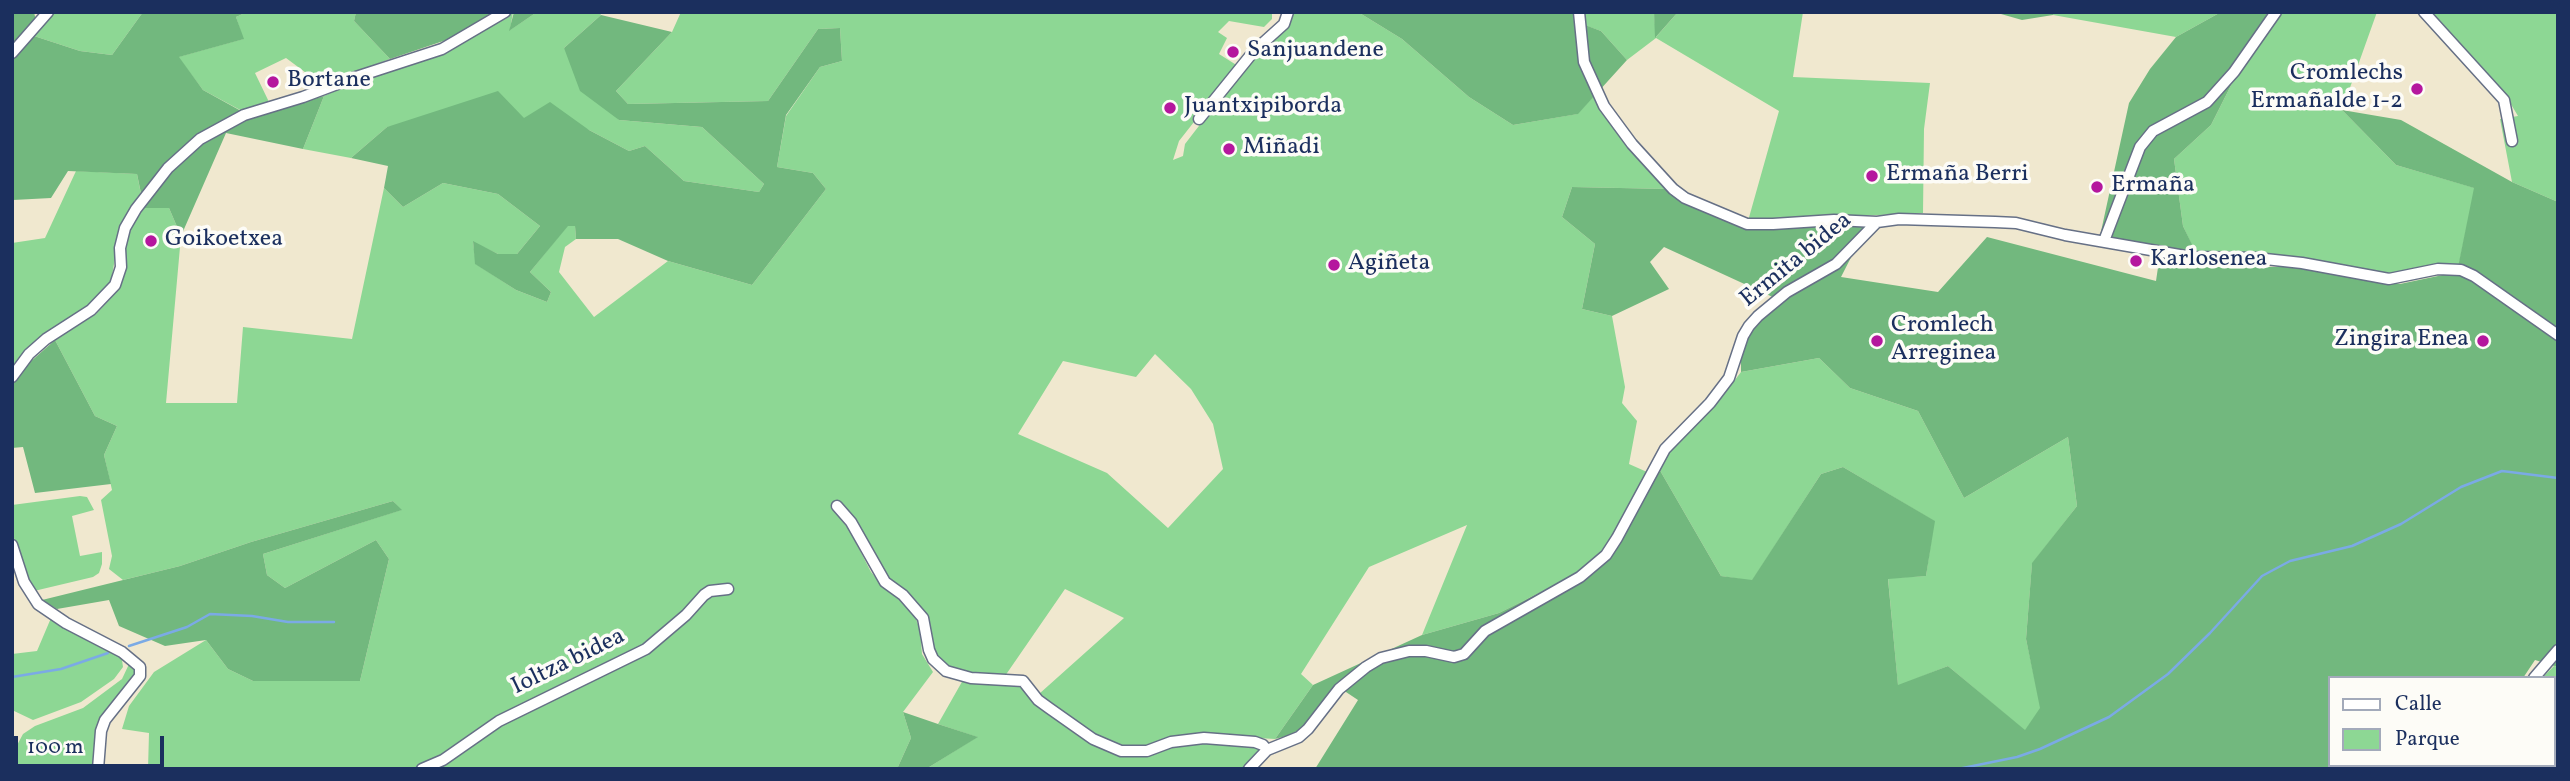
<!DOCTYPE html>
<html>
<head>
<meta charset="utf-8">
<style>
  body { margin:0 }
  #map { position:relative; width:2570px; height:781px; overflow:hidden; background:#f0e8cf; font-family:Vollkorn,serif }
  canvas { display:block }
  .frame { position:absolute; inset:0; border:14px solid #1b2f5e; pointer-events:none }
  .legend { position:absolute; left:2328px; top:676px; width:228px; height:91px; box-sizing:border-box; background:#fdfcf7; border:2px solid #a3aaba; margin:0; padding:9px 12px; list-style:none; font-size:21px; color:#1b2f5e }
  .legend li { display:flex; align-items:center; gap:14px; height:35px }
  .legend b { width:35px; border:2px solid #a3aaba }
  .scale { position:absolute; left:14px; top:736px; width:150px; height:32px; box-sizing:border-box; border:4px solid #1b2f5e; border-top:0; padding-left:9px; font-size:21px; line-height:24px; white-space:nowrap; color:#1b2f5e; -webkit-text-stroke:5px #fdfcf7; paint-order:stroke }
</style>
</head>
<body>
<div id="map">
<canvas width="2570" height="781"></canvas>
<div class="frame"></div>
<ul class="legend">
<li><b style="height:9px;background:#fff"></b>Calle</li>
<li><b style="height:19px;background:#8dd794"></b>Parque</li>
</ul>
<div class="scale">100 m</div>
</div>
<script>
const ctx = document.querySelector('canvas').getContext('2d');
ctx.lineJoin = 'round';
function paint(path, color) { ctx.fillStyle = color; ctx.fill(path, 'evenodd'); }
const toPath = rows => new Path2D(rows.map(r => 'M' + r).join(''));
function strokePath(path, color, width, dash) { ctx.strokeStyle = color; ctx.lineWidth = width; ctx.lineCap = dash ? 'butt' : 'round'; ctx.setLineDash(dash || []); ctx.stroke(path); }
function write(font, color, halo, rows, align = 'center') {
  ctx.font = font + ' Vollkorn,serif'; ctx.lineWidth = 7; ctx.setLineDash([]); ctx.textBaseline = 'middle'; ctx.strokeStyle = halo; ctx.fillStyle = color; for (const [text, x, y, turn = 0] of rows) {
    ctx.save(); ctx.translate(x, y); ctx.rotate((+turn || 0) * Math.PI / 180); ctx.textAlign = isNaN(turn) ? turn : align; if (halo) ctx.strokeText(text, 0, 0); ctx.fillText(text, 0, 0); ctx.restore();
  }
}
const green = toPath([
  [52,12,143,12,112,55,80,51,31,35],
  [247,12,356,12,354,21,390,59,321,84,286,58,255,73,269,102,242,111,203,90,178,57,243,39,236,17],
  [513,12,510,30,537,12,599,12,601,15,564,48,619,120,702,127,764,184,759,192,684,181,645,146,629,151,589,130,524,118,387,127,351,158,303,149,324,96,360,79,447,51],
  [681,12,1272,12,1272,19,1264,27,1229,21,1218,32,1227,38,1219,54,1238,66,1179,141,1173,160,1183,156,1185,144,1195,131,1258,51,1287,27,1291,12,1358,12,1402,39,1469,97,1513,125,1577,114,1593,97,1627,144,1668,189,1572,187,1562,217,1595,244,1582,309,1612,316,1625,387,1622,403,1637,421,1629,464,1647,472,1611,542,1579,573,1499,613,1422,635,1467,525,1369,567,1301,674,1313,685,1275,739,1207,735,1181,736,1145,748,1129,748,1112,744,1095,736,1039,694,1124,618,1065,589,1005,676,969,675,944,665,933,654,931,629,926,617,915,602,886,577,859,528,844,508,835,511,850,531,871,572,882,585,905,604,916,619,920,630,922,654,933,672,903,712,911,738,897,769,430,769,448,761,500,723,639,656,680,626,707,596,728,592,729,586,721,584,707,589,660,634,639,648,495,719,442,757,414,769,148,769,149,733,122,729,129,706,154,672,206,640,228,669,253,681,360,681,389,559,376,540,285,588,267,575,263,554,401,510,393,501,251,542,180,566,123,580,109,569,112,556,101,500,112,490,104,455,117,426,95,416,55,340,96,314,110,299,120,284,125,262,125,246,129,230,144,208,169,208,181,236,166,403,237,403,243,327,352,339,384,188,403,207,443,183,498,194,540,226,517,254,498,254,473,242,476,264,516,290,547,302,551,292,530,272,567,226,575,226,576,239,565,247,559,272,594,317,668,261,752,285,826,189,813,173,777,167,786,116,820,67,842,61,840,28,818,29,768,101,628,104,616,91,672,32],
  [1155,354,1191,389,1213,424,1223,469,1168,528,1107,473,1018,434,1063,361,1136,377],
  [1584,12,1654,12,1656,37,1678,12,1803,12,1793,77,1930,83,1924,129,1923,213,1748,221,1779,111,1656,38,1627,60,1601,31,1584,25],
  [2056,12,2221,12,2176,37,2053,15],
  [2268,12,2377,12,2342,110,2396,165,2475,188,2459,264,2434,265,2405,274,2381,274,2246,252,2195,252,2183,226,2174,159,2211,125],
  [2429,12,2558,12,2558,202,2512,182,2500,119,2518,116,2506,96],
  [76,171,137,174,141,194,120,228,111,282,102,295,14,366,12,362,12,243,45,238],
  [1819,358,1850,388,1918,411,1964,498,2068,437,2077,506,2032,564,2026,639,2041,708,2025,731,1948,666,1898,686,1888,578,1926,576,1934,521,1843,467,1821,474,1752,581,1721,576,1658,467,1685,432,1715,406,1741,372],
  [80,496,87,497,94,510,72,516,80,556,102,552,102,564,99,573,93,577,34,591,23,570,12,531,12,505],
  [51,618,117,654,122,660,123,667,114,679,81,702,33,720,12,710,12,654,37,651],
  [130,662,136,667,137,673,98,731,94,750,94,769,14,769,15,749,23,734,35,726,83,708,122,679],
  [2554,666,2558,667,2558,769,2461,769,2464,765,2554,765,2554,678,2542,678],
  [963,680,1021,686,1111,751,1200,741,1252,746,1258,748,1259,751,1242,769,926,769,977,737,938,724]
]);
const forest = toPath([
  [12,12,34,12,36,21,12,48],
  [143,12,247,12,236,17,244,39,179,57,203,90,252,117,324,96,303,149,226,133,181,236,169,208,144,208,137,174,68,171,51,198,13,200,12,243,12,56,31,35,80,51,112,55],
  [356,12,497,12,464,34,390,59,354,21],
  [514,12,537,12,509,31],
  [1358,12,1576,12,1577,22,1601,31,1627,60,1578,114,1513,125,1469,97,1402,39],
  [1654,12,1678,12,1655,38],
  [1994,12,2056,12,2053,15,2022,20],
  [2221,12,2268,12,2211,125,2174,159,2183,226,2203,267,2296,267,2400,284,2457,272,2474,188,2396,165,2342,110,2401,120,2512,182,2558,202,2558,667,2535,660,2523,678,2330,678,2330,765,2463,765,2461,769,1315,769,1358,700,1337,686,1309,724,1290,735,1275,739,1313,685,1422,635,1499,613,1579,573,1611,542,1658,467,1721,576,1752,580,1821,474,1843,467,1935,521,1926,576,1888,579,1898,685,1948,666,2025,730,2040,708,2026,639,2032,563,2077,506,2068,437,1964,498,1918,411,1850,388,1819,358,1741,372,1741,337,1777,299,1664,247,1650,262,1669,289,1612,316,1582,309,1595,244,1562,217,1572,187,1668,189,1745,228,1867,226,1841,277,1938,292,1987,237,2156,281,2161,247,2100,236,2129,103,2150,69,2176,37],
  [601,15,672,32,616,91,628,104,768,101,818,29,840,28,842,61,820,67,786,115,777,167,813,173,826,189,752,285,668,261,618,239,576,239,575,226,568,226,530,272,551,292,547,302,516,290,475,264,473,241,498,254,517,254,540,226,498,194,443,183,403,207,384,188,388,166,351,158,387,127,498,91,524,118,550,102,589,130,629,151,645,146,684,181,759,192,764,184,702,127,619,120,580,91,564,48],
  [55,340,95,416,117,426,104,455,111,484,35,493,23,447,12,448,12,374,19,376,29,363],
  [393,501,402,510,263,554,267,575,285,588,376,540,389,559,360,681,253,681,228,669,206,640,165,646,119,626,109,600,57,609,42,600,180,566,251,542],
  [903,712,938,724,978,737,926,769,897,769,911,738]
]);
const stream = toPath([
  [129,646,187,627,210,614,252,616,288,622,334,622],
  [12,677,61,669,108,653],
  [1958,769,2017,757,2040,749,2109,717,2168,674,2210,633,2262,576,2290,561,2352,546,2401,524,2461,487,2502,471,2558,478]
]);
const minor = toPath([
  [1579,12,1584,62,1604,106,1632,144,1673,189,1685,198,1747,224,1773,224,1834,220,1877,222,1899,219,1995,222,2016,223,2065,235,2191,257,2256,258,2302,263,2389,279,2438,269,2461,270,2474,276,2558,335],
  [2424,12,2504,100,2512,141],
  [12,53,48,12],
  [1199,119,1254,51,1284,24,1288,12],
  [2104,241,2140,147,2153,131,2207,102,2234,72,2276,12],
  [12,377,29,354,46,339,91,310,115,285,121,267,120,248,125,228,136,209,168,168,200,139,244,115,303,97,356,77,442,49,505,12],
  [837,506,851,522,885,582,903,595,923,618,929,650,933,659,946,671,971,678,1023,681,1038,700,1049,708,1093,739,1121,751,1147,751,1171,742,1204,738,1255,742,1263,745,1267,750],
  [12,545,24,582,38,604,66,623,122,652,140,667,140,676,105,720,101,731,98,769],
  [2534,678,2558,650],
  [422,769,443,760,499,721,646,649,686,615,704,595,710,591,728,589],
  [1249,769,1267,750,1299,737,1308,729,1339,689,1366,667,1381,658,1409,651,1426,651,1454,657,1464,654,1485,631,1580,577,1606,555,1617,538,1665,449,1710,403,1729,378,1743,336,1749,326,1758,316,1787,292,1836,264,1877,222],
  [2457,769,2459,765]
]);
const markers = [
  [1233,52,7,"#b5179e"],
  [273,82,7,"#b5179e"],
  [2417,89,7,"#b5179e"],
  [1170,108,7,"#b5179e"],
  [1229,149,7,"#b5179e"],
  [1872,176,7,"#b5179e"],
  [2097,187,7,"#b5179e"],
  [151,241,7,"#b5179e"],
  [2136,261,7,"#b5179e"],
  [1334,265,7,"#b5179e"],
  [1877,341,7,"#b5179e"],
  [2483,341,7,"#b5179e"]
];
const poiNames = [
  ["Sanjuandene",1247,52],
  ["Cromlechs",2403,75,"right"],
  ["Ermañalde 1-2",2403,103,"right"],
  ["Bortane",287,82],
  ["Juantxipiborda",1184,108],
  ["Miñadi",1243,149],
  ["Ermaña Berri",1886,176],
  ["Ermaña",2111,187],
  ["Goikoetxea",165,241],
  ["Karlosenea",2150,261],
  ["Agiñeta",1348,265],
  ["Cromlech",1891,327],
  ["Arreginea",1891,355],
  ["Zingira Enea",2469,341,"right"]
];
const streetNames = [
  ["Ermita bidea",1797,261,-39],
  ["Ioltza bidea",569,663,-26]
];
paint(green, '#8dd794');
paint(forest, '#72b87e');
strokePath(stream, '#7baae5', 2.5);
strokePath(minor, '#667086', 13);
strokePath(minor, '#fff', 10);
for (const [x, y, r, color] of markers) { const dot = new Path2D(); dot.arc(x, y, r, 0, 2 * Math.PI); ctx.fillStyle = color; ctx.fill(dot); strokePath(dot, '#fdfcf7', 2.5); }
write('24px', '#1b2f5e', '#fdfcf7', poiNames, 'left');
write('24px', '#1b2f5e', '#fdfcf7', streetNames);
</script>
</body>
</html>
